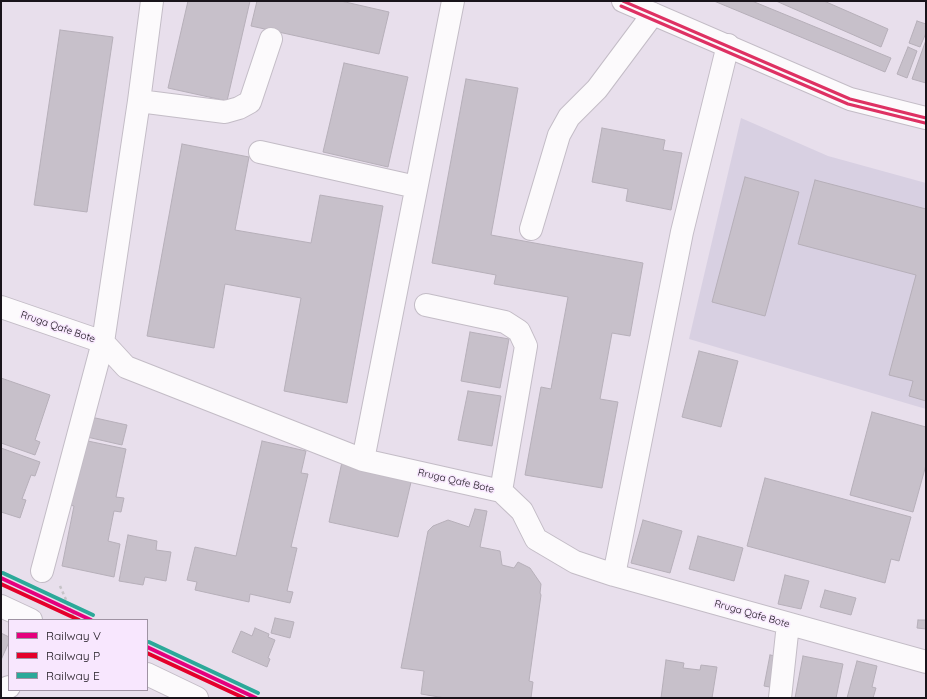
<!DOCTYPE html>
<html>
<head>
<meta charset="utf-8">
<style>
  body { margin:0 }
  #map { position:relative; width:927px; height:699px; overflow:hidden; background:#e8dfec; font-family:Quicksand,sans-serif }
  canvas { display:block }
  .frame { position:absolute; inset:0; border:2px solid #19141b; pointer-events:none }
  .legend { position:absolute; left:8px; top:619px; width:140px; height:72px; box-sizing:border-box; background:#f8e7fe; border:1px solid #9f93a3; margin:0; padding:5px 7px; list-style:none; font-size:12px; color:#19141b }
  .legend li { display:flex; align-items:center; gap:8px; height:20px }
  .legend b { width:20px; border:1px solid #9f93a3 }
</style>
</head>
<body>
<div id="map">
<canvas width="927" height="699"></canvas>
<div class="frame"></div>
<ul class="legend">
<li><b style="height:5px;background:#e5007d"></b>Railway V</li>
<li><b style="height:5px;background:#e4002b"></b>Railway P</li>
<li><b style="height:5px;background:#2ba999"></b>Railway E</li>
</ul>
</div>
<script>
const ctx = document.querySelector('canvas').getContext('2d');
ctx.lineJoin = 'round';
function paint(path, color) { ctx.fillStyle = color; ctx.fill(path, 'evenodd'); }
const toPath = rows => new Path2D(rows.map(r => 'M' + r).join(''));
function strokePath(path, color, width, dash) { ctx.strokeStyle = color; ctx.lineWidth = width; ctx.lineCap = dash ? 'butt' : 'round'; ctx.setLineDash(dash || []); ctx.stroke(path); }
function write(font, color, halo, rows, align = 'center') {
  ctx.font = font + ' Quicksand,sans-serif'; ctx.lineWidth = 3; ctx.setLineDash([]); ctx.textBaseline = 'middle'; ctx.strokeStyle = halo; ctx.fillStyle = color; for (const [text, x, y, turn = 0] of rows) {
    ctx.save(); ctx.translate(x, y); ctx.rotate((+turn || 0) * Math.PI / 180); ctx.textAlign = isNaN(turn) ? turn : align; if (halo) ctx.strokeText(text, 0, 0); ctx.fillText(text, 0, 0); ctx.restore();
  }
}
const education = toPath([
  [741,118,828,156,926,183,926,409,689,339]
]);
const building = toPath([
  [188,1,250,1,227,101,168,88,188,1],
  [257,1,341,1,389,12,379,54,251,26,257,1],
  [714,1,752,1,891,58,885,72,714,1],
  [776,1,824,1,888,29,881,47,776,1],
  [917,21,926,24,926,33,920,47,909,43,917,21],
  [60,30,113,37,87,212,34,205,60,30],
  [926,40,926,83,912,79,926,40],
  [908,47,917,51,907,78,897,74,908,47],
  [344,63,408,77,388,167,323,152,344,63],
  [466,79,518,88,491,235,643,263,630,336,612,333,600,399,618,402,602,488,525,475,541,387,551,389,568,297,494,284,496,275,432,263,466,79],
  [602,128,665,140,663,150,682,153,671,210,626,201,628,189,592,182,602,128],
  [182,144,249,157,235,230,311,243,320,195,383,206,347,403,284,391,301,298,225,284,214,348,147,336,182,144],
  [745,177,799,192,765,316,712,302,745,177],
  [815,180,926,209,926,401,909,396,913,381,889,375,916,275,798,244,815,180],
  [470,332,509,339,500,388,461,381,470,332],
  [699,351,738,361,721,427,682,417,699,351],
  [1,378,50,395,35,440,40,442,35,455,1,443,1,378],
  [468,391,501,396,492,446,458,440,468,391],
  [872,412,926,427,926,465,913,512,850,495,872,412],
  [91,417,127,425,122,445,87,437,91,417],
  [83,440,126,449,116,497,124,498,121,512,114,511,108,541,120,544,114,577,62,566,74,506,70,505,83,440],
  [262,441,306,451,301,473,308,474,291,547,297,548,287,591,293,592,290,603,250,594,249,602,195,590,197,582,187,580,195,547,236,556,262,441],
  [1,448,40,462,35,476,31,475,22,499,26,500,20,518,1,512,1,448],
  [342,462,412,478,398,537,329,522,342,462],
  [765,478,911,517,899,561,891,559,885,583,747,546,765,478],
  [475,509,487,511,480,547,500,551,502,565,514,568,518,562,530,568,541,584,540,593,541,595,529,681,533,682,531,698,445,698,421,694,424,671,401,668,428,531,433,526,448,520,469,527,475,509],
  [643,520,682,531,670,573,631,563,643,520],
  [128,535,157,541,156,550,171,552,166,581,145,577,143,585,119,581,128,535],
  [698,536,743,548,734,581,689,569,698,536],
  [785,575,809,581,801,609,778,604,785,575],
  [825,590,856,598,851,615,820,607,825,590],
  [275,618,294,622,290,638,271,633,275,618],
  [918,620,926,620,926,629,917,628,918,620],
  [255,628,269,634,268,637,275,640,268,658,270,659,267,667,232,652,241,631,252,636,255,628],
  [1,633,9,637,9,642,1,660,1,633],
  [770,655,781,657,775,688,764,686,770,655],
  [803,656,843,664,836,698,795,698,803,656],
  [666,660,684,663,683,668,700,670,701,665,717,667,712,698,661,698,666,660],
  [857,661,877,666,872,687,876,688,873,698,847,698,857,661]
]);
const path = toPath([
  [60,586,75,620]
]);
const minor = toPath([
  [139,101,225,112,239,108,250,102,271,39],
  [260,152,416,187],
  [531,229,559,135,569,117,597,89,653,14],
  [426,305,505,322,519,331,526,346,501,491],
  [1,307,103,342,126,367,363,460,501,491,522,511,536,539,575,562,614,575,926,662],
  [363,460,453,1],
  [42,571,103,342,139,101,152,1],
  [614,575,682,232,728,45],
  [1,606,31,620],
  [147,674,197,698],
  [1,690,9,687],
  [780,698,788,624]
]);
const major = toPath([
  [623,1,850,99,926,118]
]);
const bus1 = toPath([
  [623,1,850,99,926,118]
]);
const bus2 = toPath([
  [621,6,848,104,925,123]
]);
const rail1 = toPath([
  [1,578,91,620],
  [147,647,256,698]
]);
const rail2 = toPath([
  [1,584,79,620],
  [147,653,244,698]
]);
const rail3 = toPath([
  [3,573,93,615],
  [149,642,258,693]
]);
const streetNames = [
  ["Rruga Qafe Bote",58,327,19],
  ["Rruga Qafe Bote",456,481,13],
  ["Rruga Qafe Bote",752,614,16]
];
paint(education, '#d8d0e2');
paint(building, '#c7c0ca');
strokePath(building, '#b6afb9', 1);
strokePath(minor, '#c3bcc6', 24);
strokePath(major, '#c3bcc6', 24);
strokePath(path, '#c6c3c7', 2.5, [3, 3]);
strokePath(minor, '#fcfafc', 22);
strokePath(major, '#fcfafc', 22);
strokePath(bus1, '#de3163', 3);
strokePath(bus2, '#de3163', 3);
strokePath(rail1, '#e5007d', 4);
strokePath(rail2, '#e4002b', 4);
strokePath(rail3, '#2ba999', 4);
write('10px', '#19141b', '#f8e7fe', streetNames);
</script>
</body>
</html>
